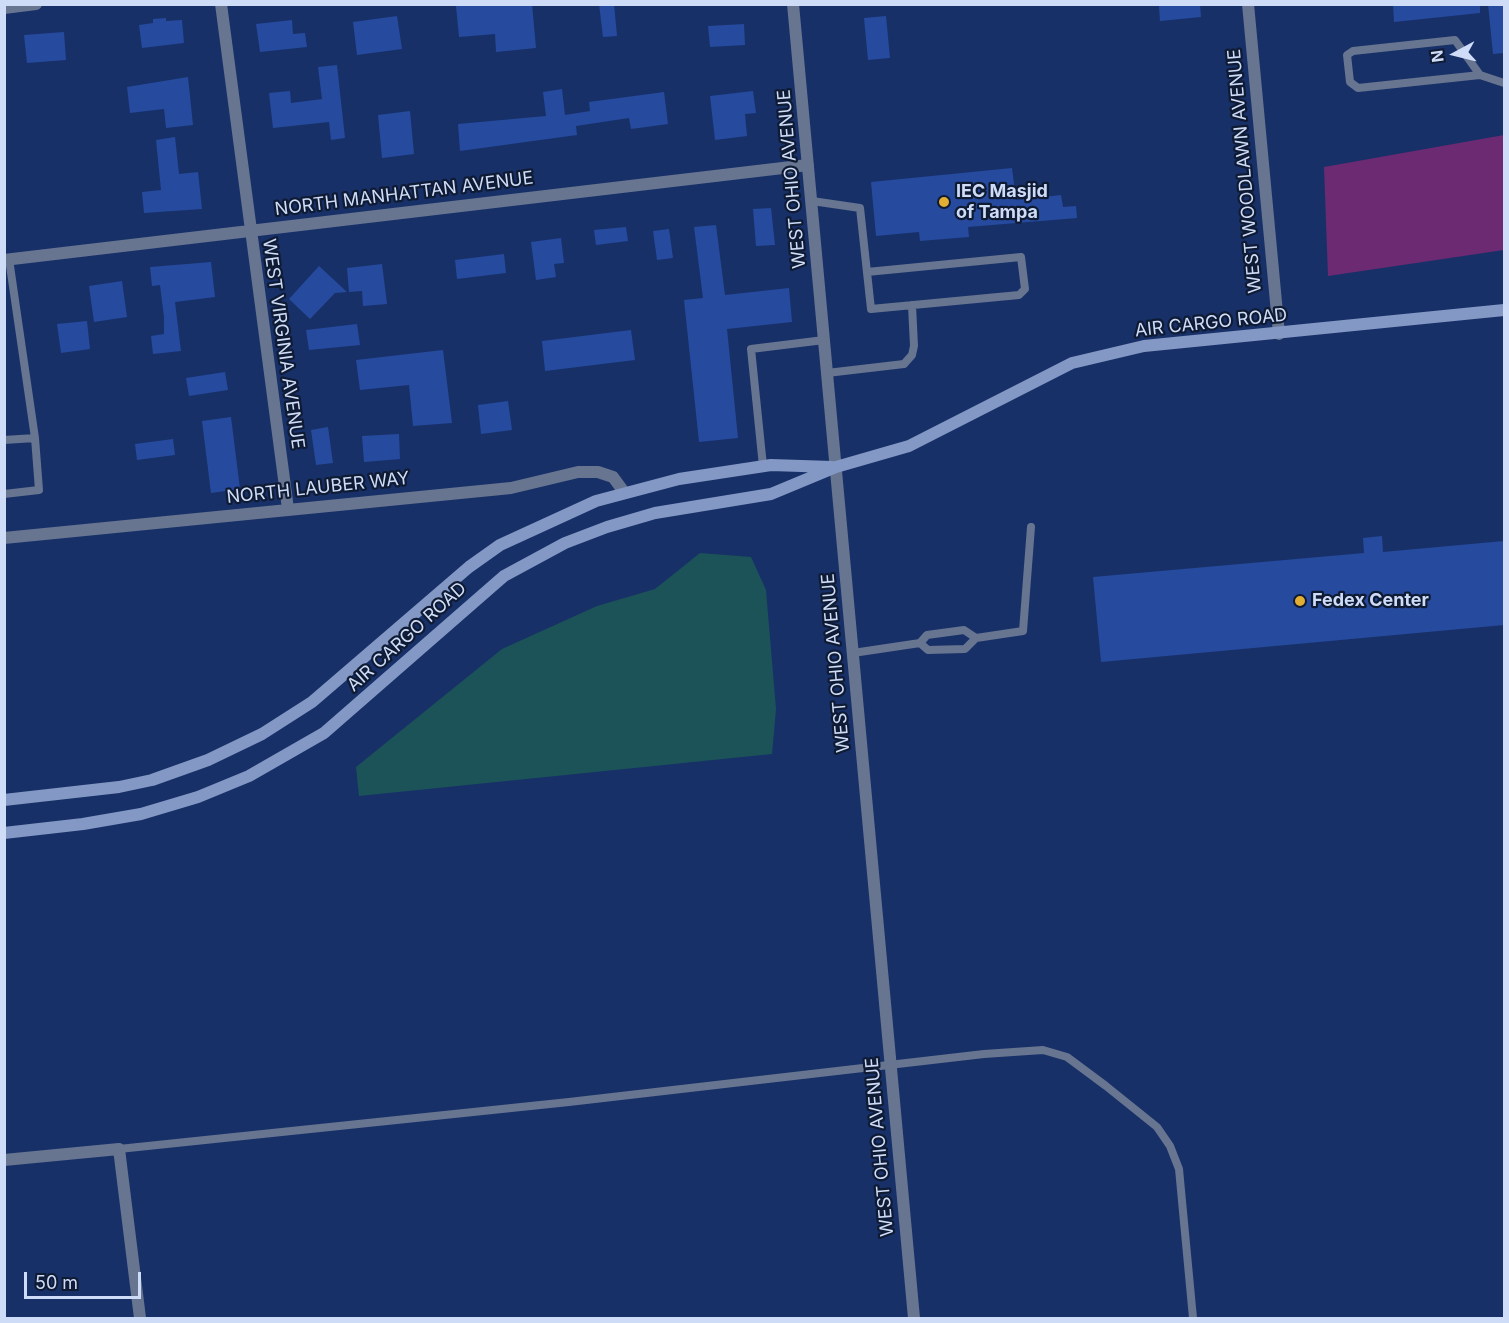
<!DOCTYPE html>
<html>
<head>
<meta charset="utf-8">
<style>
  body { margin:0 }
  #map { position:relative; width:1509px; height:1323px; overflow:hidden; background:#183068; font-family:Inter,sans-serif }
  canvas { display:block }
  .frame { position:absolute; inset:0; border:6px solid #cedcf8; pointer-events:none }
  .north { position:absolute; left:1425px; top:24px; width:60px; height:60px; -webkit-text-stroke:4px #0f1a33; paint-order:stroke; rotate:263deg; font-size:16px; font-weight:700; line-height:24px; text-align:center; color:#cedcf8 }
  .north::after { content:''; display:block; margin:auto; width:21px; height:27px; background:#cedcf8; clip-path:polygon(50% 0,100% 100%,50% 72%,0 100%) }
  .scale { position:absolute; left:24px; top:1272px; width:117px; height:27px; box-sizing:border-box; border:3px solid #cedcf8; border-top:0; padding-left:8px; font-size:18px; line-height:21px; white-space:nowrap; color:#cedcf8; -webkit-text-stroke:4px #0f1a33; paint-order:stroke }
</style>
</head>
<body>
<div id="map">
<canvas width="1509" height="1323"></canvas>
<div class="frame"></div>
<div class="north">N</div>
<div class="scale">50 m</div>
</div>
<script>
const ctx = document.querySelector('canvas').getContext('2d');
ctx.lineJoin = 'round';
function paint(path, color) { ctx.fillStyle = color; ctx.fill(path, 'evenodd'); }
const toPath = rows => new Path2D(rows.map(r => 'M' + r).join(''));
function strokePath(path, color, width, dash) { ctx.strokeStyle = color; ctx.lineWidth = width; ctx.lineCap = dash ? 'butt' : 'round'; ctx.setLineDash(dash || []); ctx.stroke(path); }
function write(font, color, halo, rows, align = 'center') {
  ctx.font = font + ' Inter,sans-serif'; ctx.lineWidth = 4.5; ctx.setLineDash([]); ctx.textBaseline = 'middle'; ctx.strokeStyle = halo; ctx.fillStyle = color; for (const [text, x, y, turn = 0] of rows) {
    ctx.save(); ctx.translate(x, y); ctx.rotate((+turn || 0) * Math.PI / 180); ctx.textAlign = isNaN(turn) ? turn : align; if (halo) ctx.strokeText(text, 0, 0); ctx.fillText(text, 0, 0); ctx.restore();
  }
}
const green = toPath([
  [1504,135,1504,250,1328,276,1324,167]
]);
const water = toPath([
  [700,553,751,557,766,590,776,709,772,754,359,796,356,767,502,649,597,606,655,589]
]);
const building = toPath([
  [472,4,532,4,536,48,496,52,495,34,459,37,456,6],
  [599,4,614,4,617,36,603,37],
  [1200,4,1201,17,1160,21,1159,6],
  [1393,4,1480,4,1480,13,1394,22],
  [1488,4,1504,4,1504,53,1493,54],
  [397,16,402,49,357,55,353,22],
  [886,16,890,58,868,60,864,18],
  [166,18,166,21,182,20,184,43,142,48,139,25,153,23,153,19],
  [292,20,293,34,305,33,307,47,260,52,256,24],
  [744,24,745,45,710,47,708,26],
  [64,32,66,60,27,63,24,35],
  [337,65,345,138,331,140,329,122,273,128,269,93,290,91,291,103,322,99,318,67],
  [188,77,193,125,166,128,164,109,130,113,127,87],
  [562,89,565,115,590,111,589,102,664,92,668,124,631,129,629,118,576,126,577,135,460,151,458,124,546,116,543,92],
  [753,91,756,113,745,114,747,136,715,140,710,96],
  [410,111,414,154,382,158,378,115],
  [175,137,179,174,198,172,202,209,144,213,142,192,161,190,156,140],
  [1012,168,1016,200,1061,195,1063,207,1076,206,1077,218,968,227,969,237,920,241,919,232,876,236,871,182],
  [771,208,775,245,756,246,753,209],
  [716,225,725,295,789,288,792,322,727,329,738,438,699,442,684,300,703,298,694,227],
  [626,227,628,241,596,245,594,230],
  [669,229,673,258,657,260,653,231],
  [561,238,564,263,554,264,556,277,536,280,531,242],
  [504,254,506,273,457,279,455,260],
  [211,262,215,297,175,302,181,351,153,354,151,336,164,334,164,317,160,285,152,286,150,267],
  [382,264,387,304,363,306,362,291,349,292,347,268],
  [319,266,347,292,335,293,310,319,289,299],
  [122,281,127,317,94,322,89,286],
  [87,321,90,349,61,353,57,324],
  [357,324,360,345,309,350,306,330],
  [631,330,635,360,545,371,542,341],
  [443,350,452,423,413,426,409,385,360,390,356,360],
  [225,372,228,390,189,396,186,378],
  [508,401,512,430,481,434,478,405],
  [231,417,240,489,211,493,202,421],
  [328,427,333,463,316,465,311,430],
  [399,434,400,459,364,462,362,436],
  [173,439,175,455,137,460,135,444],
  [1382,536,1383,552,1504,541,1504,625,1101,662,1093,577,1364,553,1363,538]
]);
const lane = toPath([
  [1480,75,1455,40,1353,51,1347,55,1350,82,1358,88,1480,75,1504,83],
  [812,201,860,208,871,309,1019,295,1025,289,1021,257,867,272],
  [827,373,904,364,912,355,914,346,912,305],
  [4,440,35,438,9,259],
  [763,466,751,349,824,340],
  [4,494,39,490,35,438],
  [920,643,927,635,964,630,976,638],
  [853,653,920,643,928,650,965,649,976,638,1023,631,1031,527],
  [119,1149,569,1102,984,1054,1043,1050,1067,1057,1106,1086,1157,1127,1170,1146,1179,1169,1193,1318]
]);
const street = toPath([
  [221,4,288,509],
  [793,4,914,1318],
  [1248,4,1279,334],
  [4,8,36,4],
  [4,260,808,165],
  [4,538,511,488,578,472,598,472,613,477,624,492],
  [4,1160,119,1149,140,1318]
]);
const secondary = toPath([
  [4,800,119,787,152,780,208,760,262,734,312,702,469,567,500,545,596,501,679,479,771,465,832,467],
  [4,833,83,824,141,814,198,797,249,776,324,733,504,576,565,543,607,527,655,513,771,494,836,467,909,446,1072,363,1144,346,1504,310]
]);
const markers = [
  [944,202,6,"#e2ae34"],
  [1300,601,6,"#e2ae34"]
];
const streetNames = [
  ["WEST WOODLAWN AVENUE",1245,171,-95],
  ["WEST OHIO AVENUE",792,179,-95],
  ["NORTH MANHATTAN AVENUE",404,194,-7],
  ["AIR CARGO ROAD",1211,323,-6],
  ["WEST VIRGINIA AVENUE",283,344,82],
  ["NORTH LAUBER WAY",318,488,-6],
  ["AIR CARGO ROAD",407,637,-42],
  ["WEST OHIO AVENUE",836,663,-95],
  ["WEST OHIO AVENUE",880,1147,-95]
];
const poiNames = [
  ["IEC Masjid",956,192],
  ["of Tampa",956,213],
  ["Fedex Center",1312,601]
];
paint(green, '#6b2a71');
paint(water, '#1b5358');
paint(building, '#264a9e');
strokePath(lane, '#677590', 8);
strokePath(street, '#677590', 12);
strokePath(secondary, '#8398c4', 12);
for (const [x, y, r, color] of markers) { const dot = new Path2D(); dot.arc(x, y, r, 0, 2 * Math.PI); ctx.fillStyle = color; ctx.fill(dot); strokePath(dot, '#0f1a33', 2); }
write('18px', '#cedcf8', '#0f1a33', streetNames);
write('bold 18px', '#cedcf8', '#0f1a33', poiNames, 'left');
</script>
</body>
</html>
